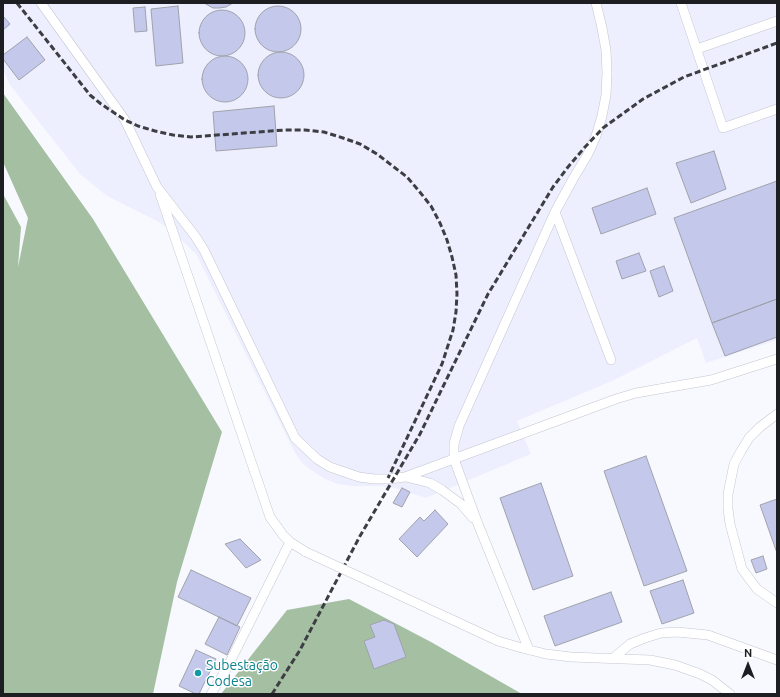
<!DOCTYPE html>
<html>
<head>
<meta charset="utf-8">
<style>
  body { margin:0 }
  #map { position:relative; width:780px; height:697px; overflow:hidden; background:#f8f9ff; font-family:Ubuntu,sans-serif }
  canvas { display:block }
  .frame { position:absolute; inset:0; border:4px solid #1d1e22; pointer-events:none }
  .north { position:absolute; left:728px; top:645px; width:40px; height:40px; -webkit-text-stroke:3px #fff; paint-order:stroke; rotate:0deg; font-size:11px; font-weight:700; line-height:16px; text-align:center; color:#1d1e22 }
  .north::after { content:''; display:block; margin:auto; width:14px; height:18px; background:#1d1e22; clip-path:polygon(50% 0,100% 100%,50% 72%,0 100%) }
</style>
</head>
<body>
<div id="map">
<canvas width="780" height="697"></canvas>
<div class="frame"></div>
<div class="north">N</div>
</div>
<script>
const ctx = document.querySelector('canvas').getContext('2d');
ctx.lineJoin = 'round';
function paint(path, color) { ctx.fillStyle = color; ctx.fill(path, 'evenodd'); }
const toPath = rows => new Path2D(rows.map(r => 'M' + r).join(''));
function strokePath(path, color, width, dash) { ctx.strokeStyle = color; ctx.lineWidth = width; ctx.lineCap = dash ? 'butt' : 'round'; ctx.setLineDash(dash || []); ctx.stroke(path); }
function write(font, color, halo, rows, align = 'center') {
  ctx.font = font + ' Ubuntu,sans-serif'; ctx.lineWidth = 3; ctx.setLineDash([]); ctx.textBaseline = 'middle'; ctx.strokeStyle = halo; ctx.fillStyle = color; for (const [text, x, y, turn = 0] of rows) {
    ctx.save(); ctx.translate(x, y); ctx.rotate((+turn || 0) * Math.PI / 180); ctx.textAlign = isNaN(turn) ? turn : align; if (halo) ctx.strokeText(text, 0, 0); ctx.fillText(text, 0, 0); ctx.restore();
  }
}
const built = toPath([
  [3,3,777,3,777,340,706,363,697,338,612,381,517,421,531,454,426,498,395,488,381,486,352,486,338,484,325,479,314,472,303,464,295,453,196,254,175,234,159,222,107,196,80,174,10,85,3,69]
]);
const forest = toPath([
  [3,93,93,219,222,432,177,582,153,694,3,694,3,194,21,227,18,267,28,218,3,162],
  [349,599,431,642,522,694,221,694,287,610]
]);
const building = toPath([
  [204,3,233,3,226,7,219,8,213,8,204,3],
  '255 29a23 23 0 1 1 46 0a23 23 0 1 1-46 0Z',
  [178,6,183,63,156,66,151,9,178,6],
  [145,7,147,31,135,32,133,8,145,7],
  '199 33a23 23 0 1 1 46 0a23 23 0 1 1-46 0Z',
  [3,16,10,24,3,30,3,16],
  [27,37,45,60,19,80,3,59,3,55,27,37],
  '258 75a23 23 0 1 1 46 0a23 23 0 1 1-46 0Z',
  '202 79a23 23 0 1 1 46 0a23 23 0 1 1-46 0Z',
  [274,106,277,146,216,151,213,112,274,106],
  [714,151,726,189,691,203,676,163,714,151],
  [777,181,777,299,712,323,674,218,777,181],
  [647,188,656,214,601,234,592,208,647,188],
  [639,253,646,271,622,279,616,261,639,253],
  [664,266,673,291,659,297,650,271,664,266],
  [777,299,777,337,725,356,712,323,777,299],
  [646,456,687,571,644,586,604,471,646,456],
  [541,483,573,576,533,590,500,498,541,483],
  [402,488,410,492,402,507,393,503,402,488],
  [777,499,777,553,760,505,777,499],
  [435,510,448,524,417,557,399,539,420,517,424,521,435,510],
  [240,539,261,560,246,568,225,544,240,539],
  [763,556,767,569,756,573,751,560,763,556],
  [191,570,251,598,237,626,178,597,191,570],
  [683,580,694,613,662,624,650,591,683,580],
  [611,592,622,622,555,646,544,616,611,592],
  [219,617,240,627,227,655,205,644,219,617],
  [384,620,394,624,406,657,374,669,364,641,375,637,370,625,384,620],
  [196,650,216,659,199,694,196,694,179,686,196,650]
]);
const lane = toPath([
  [41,3,125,120,157,187,195,236,204,250,295,438,317,459,330,467,359,477,374,479,389,479,405,477,616,399,636,393,711,380,777,359],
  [681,3,723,128,777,109],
  [697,49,777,21],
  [160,194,270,517,283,535,290,542,306,552],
  [555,212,611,360],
  [777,414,760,427,749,438,741,451,734,464,728,494,728,509,730,524,742,569,757,589,777,603],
  [406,477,430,483,442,490,461,504,473,518],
  [371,582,498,641,522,648,546,654,571,657,650,660,675,665,700,674,712,680,730,694],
  [529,650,478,524,454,459,454,444,459,426,555,212,573,179,588,154,596,136,602,116,606,95,607,73,606,50,602,28,596,3],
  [612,659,630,644,645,638,661,633,677,632,708,635,777,660],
  [211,694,227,668,290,542]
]);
const rail = toPath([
  [17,3,90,95,101,104,125,120,138,126,155,131,173,135,191,137,285,130,305,130,324,132,343,138,360,144,377,154,407,177,419,191,431,206,440,223,447,240,452,257,456,275,457,294,456,312,453,330,442,364,388,478],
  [272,694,300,650,360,536,420,434,488,294,553,187,568,167,585,147,603,128,643,99,684,77,777,43]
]);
const laneBridge = toPath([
  [306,552,371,582]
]);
const markers = [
  [198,673,4,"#0f9aa8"]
];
const cultureNames = [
  ["Subestação",206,665],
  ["Codesa",206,681]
];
paint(built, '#edeffe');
paint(forest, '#a5bfa3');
paint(building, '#c4c9ec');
strokePath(building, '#a0a2ab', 1);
strokePath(lane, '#c4c6d0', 10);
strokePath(lane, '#fff', 9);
strokePath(rail, '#3d3e43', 3, [6, 3]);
strokePath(laneBridge, '#c4c6d0', 10, []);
strokePath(laneBridge, '#fff', 9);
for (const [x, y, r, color] of markers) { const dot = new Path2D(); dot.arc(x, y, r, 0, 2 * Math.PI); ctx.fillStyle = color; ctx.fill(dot); strokePath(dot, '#fff', 1.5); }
write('14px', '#0d838f', '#fff', cultureNames, 'left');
</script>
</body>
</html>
